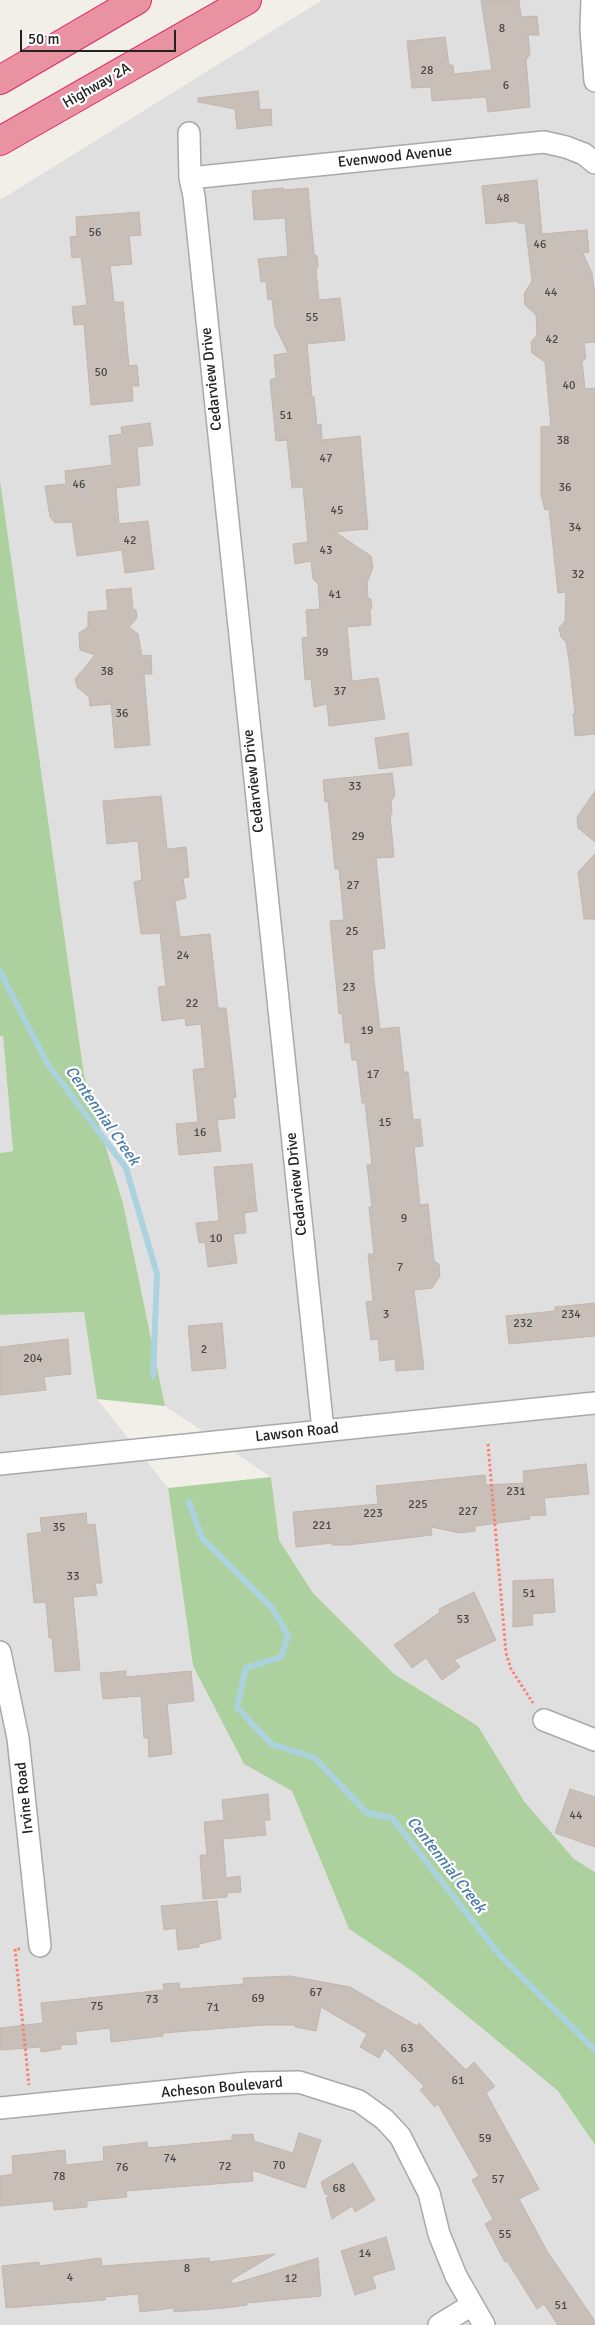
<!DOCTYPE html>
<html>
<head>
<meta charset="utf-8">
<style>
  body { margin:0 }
  #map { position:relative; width:595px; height:2325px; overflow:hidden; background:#f2efe9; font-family:Signika,sans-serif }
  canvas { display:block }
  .scale { position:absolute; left:20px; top:30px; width:156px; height:22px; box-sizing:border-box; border:2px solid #222; border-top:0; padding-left:6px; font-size:15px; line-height:18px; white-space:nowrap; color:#222; -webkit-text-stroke:4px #fff; paint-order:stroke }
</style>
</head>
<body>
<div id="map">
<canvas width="595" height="2325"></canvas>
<div class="scale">50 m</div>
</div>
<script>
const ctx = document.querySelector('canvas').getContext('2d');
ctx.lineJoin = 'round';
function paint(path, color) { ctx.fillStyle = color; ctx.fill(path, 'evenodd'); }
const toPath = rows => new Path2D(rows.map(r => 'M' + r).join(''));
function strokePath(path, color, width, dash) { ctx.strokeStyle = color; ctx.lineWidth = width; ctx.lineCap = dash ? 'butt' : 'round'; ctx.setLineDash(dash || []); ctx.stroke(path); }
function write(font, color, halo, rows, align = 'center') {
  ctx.font = font + ' Signika,sans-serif'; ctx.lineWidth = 4.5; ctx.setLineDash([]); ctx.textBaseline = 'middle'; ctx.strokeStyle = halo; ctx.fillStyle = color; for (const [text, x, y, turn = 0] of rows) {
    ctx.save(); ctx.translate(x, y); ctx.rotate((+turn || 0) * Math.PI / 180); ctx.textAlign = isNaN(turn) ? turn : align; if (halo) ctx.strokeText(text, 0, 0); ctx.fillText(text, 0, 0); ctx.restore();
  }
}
const residential = toPath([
  [322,0,595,0,595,1872,574,1859,524,1801,478,1726,394,1674,313,1593,279,1540,271,1477,165,1406,123,1203,84,1075,0,480,0,200],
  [0,1036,3,1036,13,1151,0,1153],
  [84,1312,97,1399,168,1488,193,1666,244,1764,292,1791,349,1929,415,1973,558,2091,595,2145,595,2325,0,2325,0,1315]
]);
const forest = toPath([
  [0,480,84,1075,123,1203,165,1406,97,1399,84,1312,0,1315,0,1153,13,1151,3,1036,0,1036],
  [271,1477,279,1540,313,1593,394,1674,478,1726,524,1801,574,1859,595,1872,595,2145,558,2091,415,1973,349,1929,292,1791,244,1764,193,1666,168,1488]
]);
const stream = toPath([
  [0,971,47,1063,126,1168,157,1274,153,1376],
  [189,1502,202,1538,273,1609,288,1636,281,1657,246,1668,237,1707,271,1744,315,1758,367,1813,392,1818,497,1952,595,2050]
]);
const building = toPath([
  [481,0,519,0,521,17,537,16,539,35,528,35,530,54,526,60,530,107,488,112,486,97,432,101,431,87,412,88,407,41,445,37,449,65,453,65,454,74,492,70,481,0],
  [258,91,260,110,271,109,272,125,237,129,235,109,198,102,198,98,258,91],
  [537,180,542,234,587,230,589,252,583,253,592,273,595,296,595,342,584,343,586,358,582,362,585,389,595,388,595,734,575,736,573,714,575,714,569,660,566,642,561,637,559,628,565,621,566,592,558,593,549,509,545,510,541,495,541,427,551,426,545,362,532,353,531,342,537,335,536,315,525,305,524,294,532,281,525,223,518,223,518,221,486,224,482,186,537,180],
  [283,188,283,190,308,188,314,254,317,256,318,267,316,271,319,300,340,298,345,340,307,344,312,397,314,397,317,425,321,424,322,440,360,436,368,529,335,532,371,556,373,567,367,583,368,598,371,599,372,608,370,610,371,625,347,627,352,681,378,678,385,719,329,726,327,704,314,707,311,679,305,680,302,638,308,637,306,610,320,609,318,584,313,579,311,561,295,564,293,544,308,542,303,487,292,488,287,440,276,441,270,380,276,378,274,355,288,353,275,326,272,299,268,300,266,281,261,282,258,259,288,256,285,218,254,220,252,191,283,188],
  [139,212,141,235,129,236,132,264,110,266,114,302,123,302,129,366,137,365,139,386,132,386,133,401,91,405,84,324,74,325,72,307,87,305,81,257,72,258,70,237,77,236,76,217,139,212],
  [150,423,153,445,137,447,140,485,116,488,119,524,148,521,154,569,125,573,122,550,77,556,72,522,55,523,50,517,45,486,66,484,65,471,112,465,109,436,122,434,121,427,150,423],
  [131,588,133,609,136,610,137,618,129,627,138,634,142,656,151,655,152,674,144,674,150,745,115,748,111,704,90,706,89,697,77,687,75,679,95,655,80,650,79,633,88,627,88,612,108,610,106,590,131,588],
  [408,733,412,765,379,769,375,738,408,733],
  [392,773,395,796,391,801,392,814,390,815,394,857,376,858,385,948,372,950,374,980,380,1029,399,1027,404,1072,408,1072,413,1120,420,1119,423,1146,414,1147,420,1205,428,1204,434,1261,439,1264,440,1276,432,1288,414,1290,424,1369,396,1371,395,1359,380,1361,378,1339,371,1340,366,1302,373,1301,368,1254,374,1254,369,1207,372,1207,367,1165,372,1164,365,1103,362,1103,357,1060,352,1060,350,1042,345,1043,342,1014,339,1014,330,921,344,920,339,869,335,869,328,801,325,802,323,780,392,773],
  [595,791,595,842,578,828,577,817,595,791],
  [161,796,167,849,186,847,189,877,183,878,186,898,175,901,180,937,210,934,218,1008,226,1008,236,1097,233,1098,235,1118,217,1120,221,1151,179,1155,176,1124,198,1122,193,1070,205,1068,201,1024,186,1026,185,1018,162,1021,158,987,166,986,160,933,141,934,134,882,142,880,138,841,107,844,103,801,161,796],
  [595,854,595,919,584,919,578,872,595,854],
  [252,1164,257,1211,244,1213,246,1233,233,1234,237,1263,208,1267,205,1242,199,1243,196,1223,219,1221,214,1167,252,1164],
  [595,1303,595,1336,509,1344,506,1316,555,1311,555,1307,595,1303],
  [222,1323,226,1368,192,1371,188,1326,222,1323],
  [68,1339,71,1374,44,1377,46,1390,0,1395,0,1347,68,1339],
  [586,1464,589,1494,544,1498,546,1515,529,1516,530,1519,475,1526,475,1531,460,1533,431,1527,432,1535,348,1545,332,1545,332,1543,296,1547,293,1512,378,1504,376,1486,485,1475,486,1485,524,1483,523,1471,586,1464],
  [86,1513,87,1525,95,1524,102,1583,95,1583,97,1595,73,1597,80,1670,55,1672,52,1638,49,1638,46,1602,34,1603,27,1534,42,1532,40,1518,86,1513],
  [553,1579,555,1612,532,1614,533,1625,513,1627,513,1581,553,1579],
  [474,1592,496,1640,454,1660,460,1667,442,1680,426,1658,412,1668,394,1645,440,1612,439,1609,474,1592],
  [126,1671,126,1677,191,1671,194,1701,167,1704,172,1754,149,1757,148,1738,144,1738,141,1696,103,1699,100,1673,126,1671],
  [570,1789,595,1797,595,1847,555,1833,570,1789],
  [268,1794,270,1820,264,1820,266,1835,223,1839,226,1878,240,1876,241,1892,227,1893,227,1897,203,1899,200,1855,207,1855,204,1822,224,1820,222,1800,268,1794],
  [217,1901,221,1939,199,1944,199,1947,178,1950,176,1928,164,1930,161,1906,217,1901],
  [290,1976,350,1987,417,2026,419,2023,466,2070,474,2062,495,2086,486,2093,539,2189,519,2199,547,2251,595,2321,595,2325,558,2325,544,2304,537,2309,507,2261,505,2262,485,2224,493,2219,472,2180,479,2176,438,2104,435,2107,420,2090,424,2086,385,2048,379,2058,360,2047,367,2034,321,2007,316,2031,295,2027,296,2025,264,2025,163,2033,163,2036,111,2042,110,2028,75,2032,77,2044,60,2045,61,2049,41,2052,41,2047,0,2050,0,2028,43,2023,41,2003,164,1990,163,1984,179,1983,180,1989,244,1984,243,1978,290,1976],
  [299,2133,321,2140,305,2188,252,2170,253,2181,126,2191,127,2197,87,2201,87,2207,54,2210,53,2201,0,2206,0,2176,13,2174,12,2156,65,2150,66,2165,104,2161,103,2147,147,2142,148,2148,232,2140,232,2135,253,2134,254,2141,293,2153,299,2133],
  [353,2163,375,2200,355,2212,352,2206,332,2219,326,2198,330,2196,325,2194,321,2182,353,2163],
  [386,2237,395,2269,372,2276,376,2288,355,2295,341,2251,386,2237],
  [275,2254,231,2280,233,2284,318,2258,321,2296,247,2303,247,2305,225,2308,174,2312,174,2308,140,2312,138,2294,105,2297,105,2300,6,2308,2,2266,39,2262,39,2266,101,2258,102,2266,209,2258,210,2262,275,2254]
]);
const path = toPath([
  [488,1444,506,1653,511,1669,533,1703],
  [20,1949,15,1949,29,2085]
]);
const minor = toPath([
  [592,0,591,30,595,81],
  [189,133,190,178,194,196,323,1430],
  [190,178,544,142,566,147,584,154,595,163],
  [0,1464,595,1403],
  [0,1652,18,1738,40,1946],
  [544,1720,595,1740],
  [0,2108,248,2083,299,2082,359,2101,384,2119,400,2136,429,2193,439,2234,456,2276,484,2325],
  [439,2325,472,2305]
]);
const highway = toPath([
  [0,80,137,0],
  [0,141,247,0]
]);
const numberNames = [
  ["8",502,29],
  ["28",427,71],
  ["6",506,86],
  ["48",503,199],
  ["56",95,233],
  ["46",540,245],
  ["44",551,293],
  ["55",312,318],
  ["42",552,340],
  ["50",101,373],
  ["40",569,386],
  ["51",286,416],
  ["38",563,441],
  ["47",326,459],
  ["46",79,485],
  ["36",565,488],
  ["45",337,511],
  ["34",575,528],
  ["42",130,541],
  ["43",326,551],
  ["32",578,575],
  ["41",335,595],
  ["39",322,653],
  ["38",107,672],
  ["37",340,692],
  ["36",122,714],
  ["33",355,787],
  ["29",358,837],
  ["27",353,886],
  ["25",352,932],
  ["24",183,956],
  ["23",349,988],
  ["22",192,1004],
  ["19",367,1031],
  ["17",373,1075],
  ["15",385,1123],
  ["16",200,1133],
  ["9",404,1219],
  ["10",216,1239],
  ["7",400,1268],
  ["3",386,1315],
  ["234",571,1315],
  ["232",523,1324],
  ["2",204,1350],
  ["204",33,1359],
  ["231",516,1492],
  ["225",418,1505],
  ["227",468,1512],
  ["223",373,1514],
  ["221",322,1526],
  ["35",59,1528],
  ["33",73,1577],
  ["51",529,1594],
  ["53",463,1620],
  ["44",576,1816],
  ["67",316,1993],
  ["69",258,1999],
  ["73",152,2000],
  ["75",97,2007],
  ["71",213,2008],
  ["63",407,2049],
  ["61",458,2081],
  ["59",485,2139],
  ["74",170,2159],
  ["70",279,2166],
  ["72",225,2167],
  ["76",122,2168],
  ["78",59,2177],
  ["57",498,2180],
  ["68",339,2189],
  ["55",505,2235],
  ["14",365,2254],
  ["8",187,2269],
  ["4",70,2278],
  ["12",291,2279],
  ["51",561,2306]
];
const streetNames = [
  ["Highway 2A",97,86,-30],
  ["Evenwood Avenue",395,157,-6],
  ["Cedarview Drive",212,379,-96],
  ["Cedarview Drive",254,781,-96],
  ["Cedarview Drive",297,1184,-96],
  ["Lawson Road",297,1433,-6],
  ["Irvine Road",25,1798,-96],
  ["Acheson Boulevard",222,2088,-5]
];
const waterNames = [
  ["Centennial Creek",102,1116,55],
  ["Centennial Creek",446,1865,52]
];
paint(residential, '#e0dfdf');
paint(forest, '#add19e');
strokePath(stream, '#aad3df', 6);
paint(building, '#c7bfb8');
strokePath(building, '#c4b6ab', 1);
strokePath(minor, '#a9a9a9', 24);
strokePath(highway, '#dc2a67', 30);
strokePath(path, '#fa8072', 3, [2.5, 2.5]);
strokePath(minor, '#fff', 21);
strokePath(highway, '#e892a2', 28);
write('12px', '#4b4948', null, numberNames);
write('15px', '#222', '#fff', streetNames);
write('italic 16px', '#4a7aab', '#fff', waterNames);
</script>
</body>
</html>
